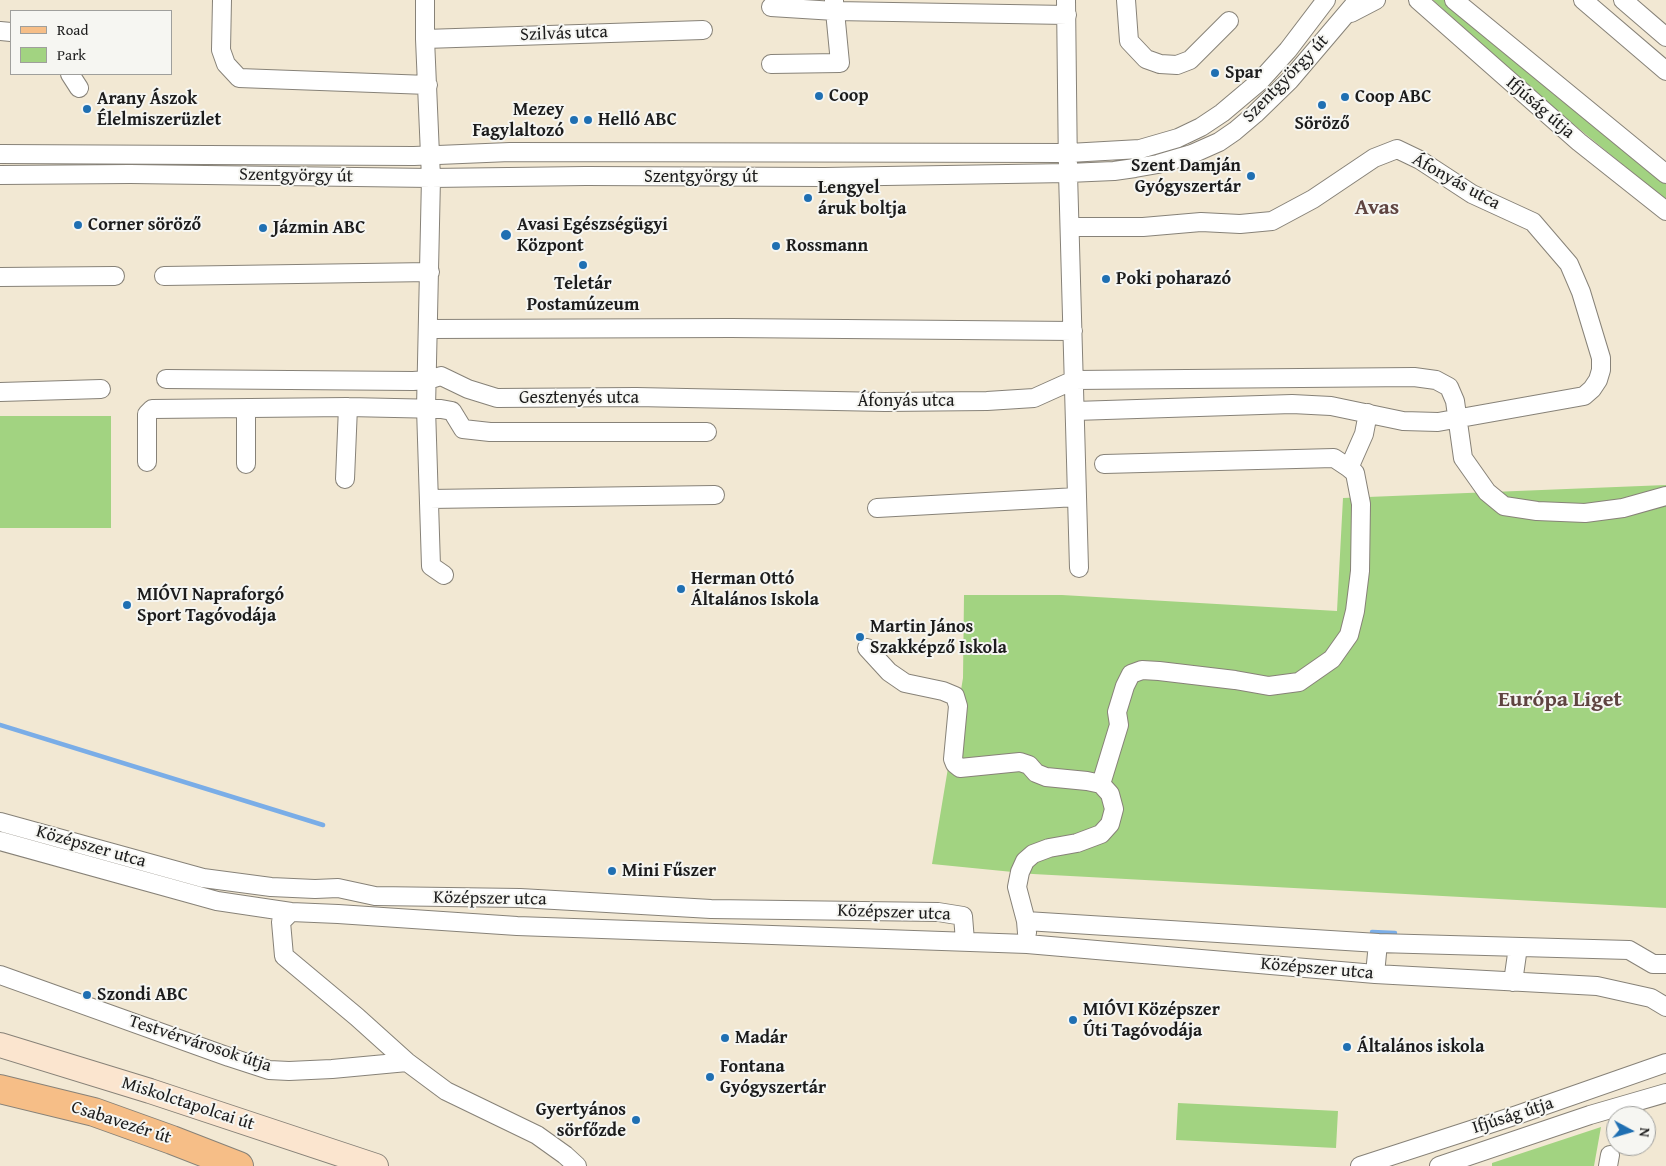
<!DOCTYPE html>
<html>
<head>
<meta charset="utf-8">
<style>
  body { margin:0 }
  #map { position:relative; width:1666px; height:1166px; overflow:hidden; background:#f2e8d3; font-family:"Gentium Book Plus",serif }
  canvas { display:block }
  .legend { position:absolute; left:10px; top:10px; width:162px; height:65px; box-sizing:border-box; background:#f6f6f2; border:1px solid #9f9f9c; margin:0; padding:6px 9px; list-style:none; font-size:15px; color:#1c1c1c }
  .legend li { display:flex; align-items:center; gap:10px; height:25px }
  .legend b { width:25px; border:1px solid #9f9f9c }
  .north { position:absolute; left:1606px; top:1106px; width:50px; height:50px; box-sizing:border-box; background:#f6f6f2; border:1px solid #9f9f9c; border-radius:50%; rotate:96deg; font-size:14px; font-weight:700; line-height:20px; text-align:center; color:#1c1c1c }
  .north::after { content:''; display:block; margin:auto; width:18px; height:22px; background:#1f6fb2; clip-path:polygon(50% 0,100% 100%,50% 72%,0 100%) }
</style>
</head>
<body>
<div id="map">
<canvas width="1666" height="1166"></canvas>
<ul class="legend">
<li><b style="height:6px;background:#f6be87"></b>Road</li>
<li><b style="height:14px;background:#a2d381"></b>Park</li>
</ul>
<div class="north">N</div>
</div>
<script>
const ctx = document.querySelector('canvas').getContext('2d');
ctx.lineJoin = 'round';
function paint(path, color) { ctx.fillStyle = color; ctx.fill(path, 'evenodd'); }
const toPath = rows => new Path2D(rows.map(r => 'M' + r).join(''));
function strokePath(path, color, width, dash) { ctx.strokeStyle = color; ctx.lineWidth = width; ctx.lineCap = dash ? 'butt' : 'round'; ctx.setLineDash(dash || []); ctx.stroke(path); }
function write(font, color, halo, rows, align = 'center') {
  ctx.font = font + ' "Gentium Book Plus",serif'; ctx.lineWidth = 4; ctx.setLineDash([]); ctx.textBaseline = 'middle'; ctx.strokeStyle = halo; ctx.fillStyle = color; for (const [text, x, y, turn = 0] of rows) {
    ctx.save(); ctx.translate(x, y); ctx.rotate((+turn || 0) * Math.PI / 180); ctx.textAlign = isNaN(turn) ? turn : align; if (halo) ctx.strokeText(text, 0, 0); ctx.fillText(text, 0, 0); ctx.restore();
  }
}
const green = toPath([
  [1433,0,1445,0,1557,97,1666,184,1666,200,1544,100],
  [0,416,111,416,111,528,0,528],
  [1666,485,1666,908,1033,874,932,864,963,678,964,595,1062,595,1337,611,1343,498],
  [1178,1103,1338,1111,1336,1148,1176,1140],
  [1601,1127,1594,1166,1492,1166,1492,1163]
]);
const stream = toPath([
  [0,725,323,825],
  [1372,932,1395,933]
]);
const street = toPath([
  [222,0,221,50,226,64,239,78,428,85],
  [425,0,425,39,431,178,426,408,431,566,444,575],
  [1066,0,1068,173,1079,568],
  [1126,0,1129,41,1146,59,1160,64,1177,65,1190,60,1229,21],
  [1418,0,1579,142,1666,211],
  [1454,0,1666,174],
  [1583,0,1666,71],
  [1623,0,1666,37],
  [771,7,835,11,1067,15],
  [1351,13,1376,0],
  [0,31,11,32],
  [425,39,703,30],
  [771,64,840,63,834,1],
  [70,74,79,88],
  [0,154,414,156,510,152,1069,153,1140,149,1178,138,1201,127,1222,113,1260,81,1288,50,1326,0],
  [0,175,130,174,431,178,586,176,824,177,1068,173,1114,171,1135,168,1158,164,1192,154,1219,142,1235,131,1255,114,1290,80,1358,0],
  [1070,227,1143,227,1201,222,1240,224,1272,221,1313,199,1374,158,1397,149,1420,160,1472,194,1533,222,1569,264,1581,292,1601,358,1601,370,1598,380,1592,389,1584,396,1438,422,1403,421,1331,406,1292,404,1075,411],
  [164,276,430,272],
  [0,277,115,276],
  [428,329,731,328,1073,331],
  [166,379,413,381,428,380,441,376,468,389,497,398,636,397,885,402,987,401,1034,398,1074,380,1414,377,1436,380,1449,387,1455,401,1463,458,1487,492,1504,506,1537,511,1585,513,1623,508,1666,496],
  [0,392,101,389],
  [246,409,246,464],
  [147,462,147,414,152,409,348,407,441,409,452,411,463,429,490,432,707,432],
  [1104,464,1334,458,1349,468,1364,434,1368,413],
  [345,479,348,407],
  [429,499,715,495],
  [877,508,1077,497],
  [867,648,889,672,905,683,943,691,955,696,958,706,953,759,955,764,960,768,1020,762,1029,765,1036,773,1046,777,1087,781,1101,784,1110,794,1114,809,1110,824,1101,834,1077,843,1049,848,1033,854,1025,861,1020,872,1017,887,1026,921,1027,933],
  [1101,784,1119,725,1117,712,1125,686,1131,674,1142,670,1159,671,1235,680,1269,686,1299,682,1332,659,1349,635,1355,611,1360,571,1361,504,1355,473,1349,468],
  [0,822,203,878,271,887,315,889,338,888,375,896,520,898,711,909,938,912,963,916,965,941],
  [0,841,217,901,291,912,338,914,517,926,1027,944,1375,974,1597,986,1651,998,1666,1007],
  [291,912,281,922,284,956,357,1017,407,1062,446,1091,537,1135,565,1155,577,1166],
  [1026,921,1378,943,1629,950,1653,964,1666,964],
  [1375,974,1378,943],
  [0,975,229,1057,269,1070,289,1071,332,1069,407,1062],
  [1513,982,1518,947],
  [1360,1166,1517,1115,1666,1063],
  [1439,1166,1590,1115,1666,1093],
  [1608,1166,1610,1155]
]);
const secondary = toPath([
  [0,1045,150,1091,376,1166]
]);
const primary = toPath([
  [0,1089,94,1112,172,1140,239,1166]
]);
const markers = [
  [1215,73,5,"#1f6fb2"],
  [819,96,5,"#1f6fb2"],
  [1345,97,5,"#1f6fb2"],
  [1322,105,5,"#1f6fb2"],
  [87,109,5,"#1f6fb2"],
  [574,120,5,"#1f6fb2"],
  [588,120,5,"#1f6fb2"],
  [1251,176,5,"#1f6fb2"],
  [808,198,5,"#1f6fb2"],
  [78,225,5,"#1f6fb2"],
  [263,228,5,"#1f6fb2"],
  [506,235,6,"#1f6fb2"],
  [776,246,5,"#1f6fb2"],
  [583,265,5,"#1f6fb2"],
  [1106,279,5,"#1f6fb2"],
  [681,589,5,"#1f6fb2"],
  [127,605,5,"#1f6fb2"],
  [860,637,5,"#1f6fb2"],
  [612,871,5,"#1f6fb2"],
  [87,995,5,"#1f6fb2"],
  [1073,1020,5,"#1f6fb2"],
  [725,1038,5,"#1f6fb2"],
  [1347,1047,5,"#1f6fb2"],
  [710,1077,5,"#1f6fb2"],
  [636,1120,5,"#1f6fb2"]
];
const streetNames = [
  ["Szilvás utca",564,34,-2],
  ["Szentgyörgy út",1286,79,-46],
  ["Ifjúság útja",1540,108,41],
  ["Szentgyörgy út",296,176,1],
  ["Szentgyörgy út",701,177],
  ["Áfonyás utca",1456,182,29],
  ["Gesztenyés utca",579,398],
  ["Áfonyás utca",906,401],
  ["Középszer utca",91,847,16],
  ["Középszer utca",490,899,1],
  ["Középszer utca",894,913,2],
  ["Középszer utca",1317,969,5],
  ["Testvérvárosok útja",200,1044,18],
  ["Miskolctapolcai út",188,1104,18],
  ["Ifjúság útja",1513,1116,-18],
  ["Csabavezér út",121,1123,18]
];
const poiNames = [
  ["Spar",1225,73],
  ["Coop",829,96],
  ["Coop ABC",1355,97],
  ["Arany Ászok",97,99],
  ["Élelmiszerüzlet",97,120],
  ["Mezey",564,110,"right"],
  ["Fagylaltozó",564,131,"right"],
  ["Helló ABC",598,120],
  ["Söröző",1322,124,"center"],
  ["Szent Damján",1241,166,"right"],
  ["Gyógyszertár",1241,187,"right"],
  ["Lengyel",818,188],
  ["áruk boltja",818,209],
  ["Corner söröző",88,225],
  ["Avasi Egészségügyi",517,225],
  ["Központ",517,246],
  ["Jázmin ABC",273,228],
  ["Rossmann",786,246],
  ["Poki poharazó",1116,279],
  ["Teletár",583,284,"center"],
  ["Postamúzeum",583,305,"center"],
  ["Herman Ottó",691,579],
  ["Általános Iskola",691,600],
  ["MIÓVI Napraforgó",137,595],
  ["Sport Tagóvodája",137,616],
  ["Martin János",870,627],
  ["Szakképző Iskola",870,648],
  ["Mini Fűszer",622,871],
  ["Szondi ABC",97,995],
  ["MIÓVI Középszer",1083,1010],
  ["Úti Tagóvodája",1083,1031],
  ["Madár",735,1038],
  ["Általános iskola",1357,1047],
  ["Fontana",720,1067],
  ["Gyógyszertár",720,1088],
  ["Gyertyános",626,1110,"right"],
  ["sörfőzde",626,1131,"right"]
];
const districtNames = [
  ["Avas",1377,208],
  ["Európa Liget",1560,700]
];
paint(green, '#a2d381');
strokePath(stream, '#7aade7', 4.5);
strokePath(street, '#878278', 20);
strokePath(secondary, '#878278', 26);
strokePath(primary, '#878278', 30);
strokePath(street, '#fff', 18);
strokePath(secondary, '#fbe5cf', 24);
strokePath(primary, '#f6be87', 28);
for (const [x, y, r, color] of markers) { const dot = new Path2D(); dot.arc(x, y, r, 0, 2 * Math.PI); ctx.fillStyle = color; ctx.fill(dot); strokePath(dot, '#f6f6f2', 2); }
write('18px', '#1c1c1c', '#f6f6f2', streetNames);
write('bold 18px', '#1c1c1c', '#f6f6f2', poiNames, 'left');
write('bold 22px', '#5f4440', '#f6f6f2', districtNames);
</script>
</body>
</html>
